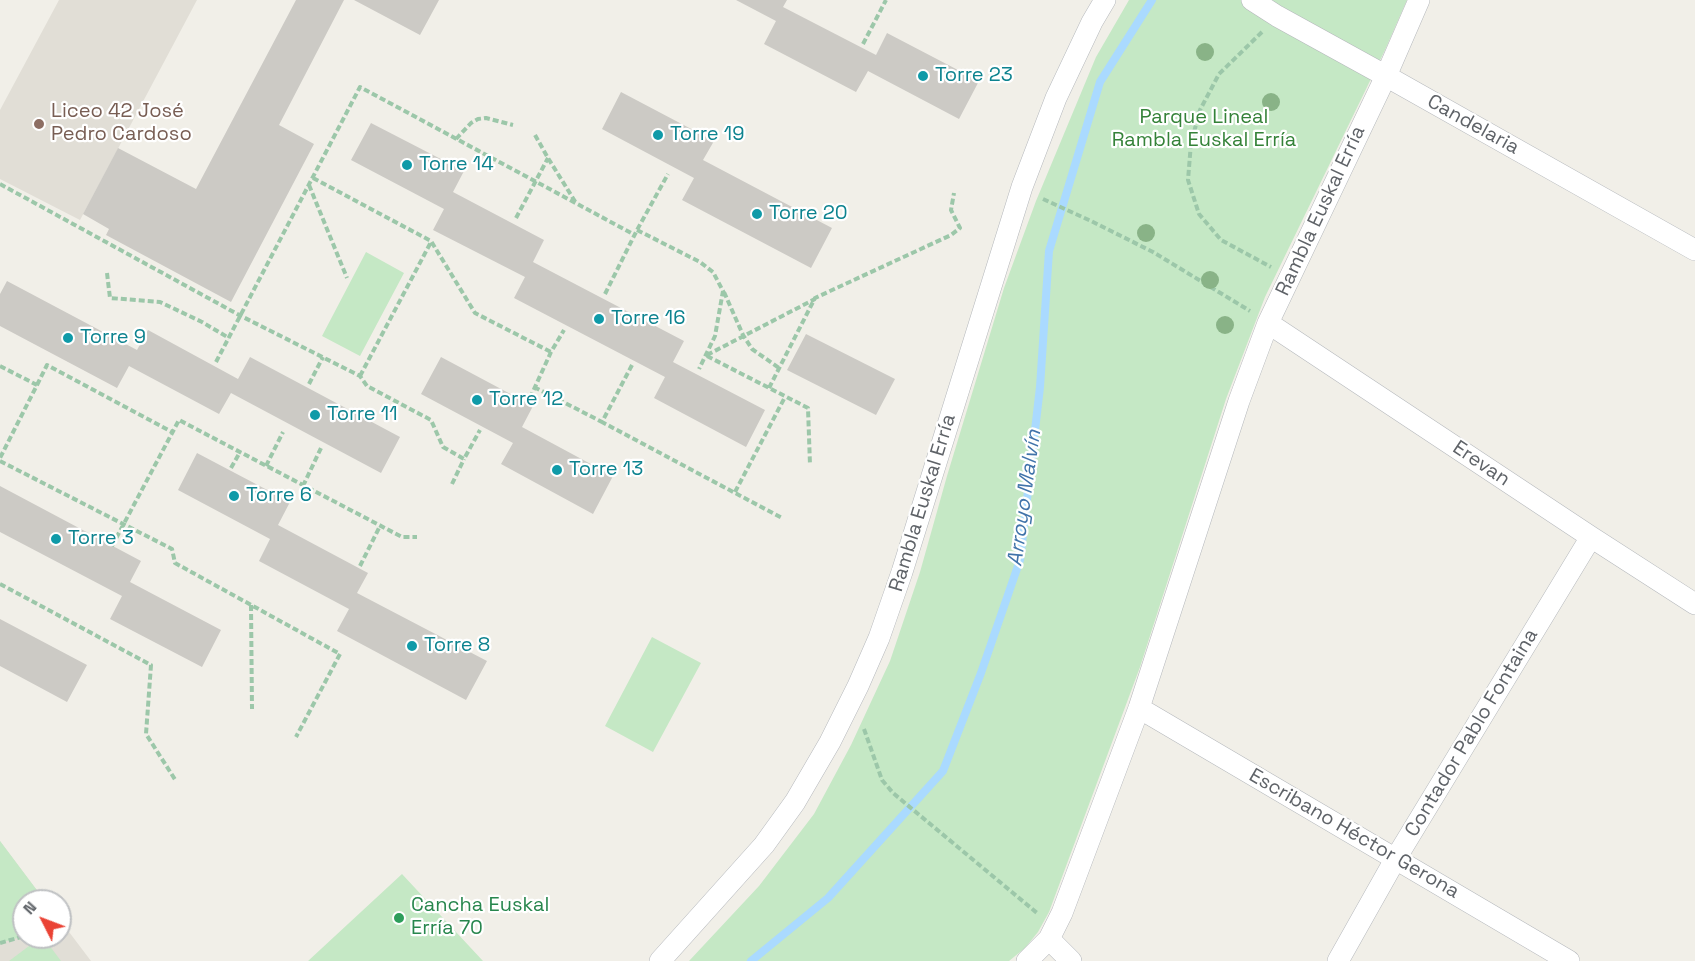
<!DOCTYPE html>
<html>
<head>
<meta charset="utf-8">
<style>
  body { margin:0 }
  #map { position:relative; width:1695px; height:961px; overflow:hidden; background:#f1efe8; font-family:"Space Grotesk",sans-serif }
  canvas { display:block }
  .north { position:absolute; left:12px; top:889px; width:60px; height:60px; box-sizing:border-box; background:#fff; border:2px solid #bfc1c3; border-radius:50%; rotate:312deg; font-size:16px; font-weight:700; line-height:24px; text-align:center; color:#5f6368 }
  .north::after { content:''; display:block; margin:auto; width:21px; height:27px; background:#ea4335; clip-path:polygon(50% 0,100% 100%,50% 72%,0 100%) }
</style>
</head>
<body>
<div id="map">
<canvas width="1695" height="961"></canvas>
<div class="north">N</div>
</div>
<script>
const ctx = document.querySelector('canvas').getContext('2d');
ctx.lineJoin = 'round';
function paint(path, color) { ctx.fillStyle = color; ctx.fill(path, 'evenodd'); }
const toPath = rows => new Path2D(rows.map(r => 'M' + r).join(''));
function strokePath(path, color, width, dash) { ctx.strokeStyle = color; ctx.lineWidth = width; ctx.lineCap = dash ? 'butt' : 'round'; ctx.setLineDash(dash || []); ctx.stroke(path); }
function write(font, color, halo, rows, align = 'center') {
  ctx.font = font + ' "Space Grotesk",sans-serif'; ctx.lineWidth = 4.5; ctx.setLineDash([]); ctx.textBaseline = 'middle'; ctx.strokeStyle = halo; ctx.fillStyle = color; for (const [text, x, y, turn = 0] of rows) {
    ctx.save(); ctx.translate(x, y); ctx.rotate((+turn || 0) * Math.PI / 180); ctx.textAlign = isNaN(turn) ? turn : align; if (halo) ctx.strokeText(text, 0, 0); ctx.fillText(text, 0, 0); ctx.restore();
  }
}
const education = toPath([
  [59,0,197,0,80,220,0,179,0,110],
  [0,841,45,901,24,901,24,937,60,937,60,920,91,961,0,961]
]);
const green = toPath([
  [1129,0,1407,0,1385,50,1265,297,1226,399,1140,667,1049,912,1038,932,1025,948,1009,961,689,961,759,886,814,814,851,745,890,661,920,572,947,476,1004,288,1036,201,1096,57],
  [366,252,404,273,360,356,322,336],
  [652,637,701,663,653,752,605,726],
  [0,841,45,901,24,901,24,936,0,943],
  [402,874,483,961,308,961],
  [41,937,43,937,61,961,9,961]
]);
const stream = toPath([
  [751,961,828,898,943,771,981,673,1020,560,1040,387,1049,251,1100,82,1152,0]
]);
const building = toPath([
  [296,0,344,0,279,125,314,144,231,302,106,235,109,229,83,214,118,148,196,189],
  [354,0,439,0,420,35],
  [736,0,787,0,783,7,876,55,887,33,979,81,959,119,868,71,856,92,764,44,776,21],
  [621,92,714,141,703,160,832,228,811,268,682,200,694,178,602,129],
  [371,123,464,171,453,192,544,240,533,262,684,341,673,362,765,410,746,447,654,398,665,377,514,298,525,277,433,230,444,209,351,160],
  [7,281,137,350,148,330,238,379,250,357,400,437,381,473,231,393,219,414,129,366,117,388,0,326,0,294],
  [806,334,895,379,876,415,787,370],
  [441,357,533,406,522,427,613,476,593,514,501,464,513,443,421,394],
  [197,453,290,502,278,525,368,573,357,593,487,661,466,700,337,631,349,609,259,561,270,539,178,490],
  [0,486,141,561,130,582,221,630,202,667,110,619,122,596,0,532],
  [0,619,87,665,67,702,0,666]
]);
const path = toPath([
  [1262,32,1219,74,1200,110,1191,143,1188,180,1199,214,1221,240,1271,267],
  [863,44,886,0],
  [535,135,548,158,576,203],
  [456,139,471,123,478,119,486,118,513,125],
  [313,178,431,241,475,313,551,352],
  [0,184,241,316,360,376,367,386,431,420,443,447,464,459,480,430],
  [309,185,347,278],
  [1043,199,1091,221,1153,252,1250,311],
  [516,218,548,158],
  [637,230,700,262,713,272,723,291,715,336,699,369],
  [107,273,110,298,160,302,202,322,229,338],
  [724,292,743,335,752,349,779,368],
  [605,294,637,230,668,174],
  [707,355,815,299],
  [707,356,808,408,810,465],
  [216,362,360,87,635,235],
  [632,365,602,422,782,518],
  [0,366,37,385,0,458],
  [360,376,431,242],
  [309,384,323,357],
  [37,385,47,365,172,432],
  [534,387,602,422],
  [769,388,815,298,951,235,960,228,951,210,954,193],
  [530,398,551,352,564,330],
  [0,461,172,549,175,563,340,654,296,737],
  [266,466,283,432],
  [231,468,240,452],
  [452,484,464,459],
  [303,486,321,448],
  [735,492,785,397],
  [112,546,179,420,402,537,417,537],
  [360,566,380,526],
  [0,584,151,665,146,734,176,781],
  [251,605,252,709],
  [864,729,882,780,893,793,1037,913],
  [0,943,24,936]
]);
const street = toPath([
  [1252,0,1277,16,1386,76,1695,250],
  [1268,323,1591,537,1695,604],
  [1139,708,1569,961],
  [1049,939,1071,961],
  [660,961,764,845,795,802,830,742,858,686,879,638,902,572,1022,187,1056,98,1092,22,1105,0],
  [1027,961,1049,939,1062,913,1139,708,1239,401,1268,323,1386,76,1419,0],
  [1338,961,1396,858,1591,537]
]);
const trees = [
  [1205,52],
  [1271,102],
  [1146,233],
  [1210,280],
  [1225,325]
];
const markers = [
  [923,76,6,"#0f9aa8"],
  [39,124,6,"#8d6e63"],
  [658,135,6,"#0f9aa8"],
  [407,165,6,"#0f9aa8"],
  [757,214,6,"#0f9aa8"],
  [599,319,6,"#0f9aa8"],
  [68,338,6,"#0f9aa8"],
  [477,400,6,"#0f9aa8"],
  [315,415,6,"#0f9aa8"],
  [557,470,6,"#0f9aa8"],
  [234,496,6,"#0f9aa8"],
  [56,539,6,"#0f9aa8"],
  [412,646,6,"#0f9aa8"],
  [399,918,6,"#2e9e5b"]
];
const cultureNames = [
  ["Torre 23",935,76],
  ["Torre 19",670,135],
  ["Torre 14",419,165],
  ["Torre 20",769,214],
  ["Torre 16",611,319],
  ["Torre 9",80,338],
  ["Torre 12",489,400],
  ["Torre 11",327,415],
  ["Torre 13",569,470],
  ["Torre 6",246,496],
  ["Torre 3",68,539],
  ["Torre 8",424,646]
];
const educationNames = [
  ["Liceo 42 José",51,112],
  ["Pedro Cardoso",51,135]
];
const parkNames = [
  ["Parque Lineal",1204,118],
  ["Rambla Euskal Erría",1204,141]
];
const streetNames = [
  ["Candelaria",1473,125,29],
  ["Rambla Euskal Erría",1321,211,-65],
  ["Erevan",1481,464,34],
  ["Rambla Euskal Erría",923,503,-73],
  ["Contador Pablo Fontaina",1472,733,-59],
  ["Escribano Héctor Gerona",1354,834,30]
];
const leisureNames = [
  ["Cancha Euskal",411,906],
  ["Erría 70",411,929]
];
const waterNames = [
  ["Arroyo Malvín",1025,498,-82]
];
paint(education, '#e1ded6');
paint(green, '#c5e8c5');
strokePath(stream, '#aadaff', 8);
paint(building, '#cccac5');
strokePath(street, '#b5b8bc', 22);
strokePath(path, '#9cc7a9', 4, [6, 3]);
strokePath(street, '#fff', 21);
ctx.fillStyle = '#89b387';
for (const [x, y] of trees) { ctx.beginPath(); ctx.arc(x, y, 9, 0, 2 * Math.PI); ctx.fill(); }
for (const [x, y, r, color] of markers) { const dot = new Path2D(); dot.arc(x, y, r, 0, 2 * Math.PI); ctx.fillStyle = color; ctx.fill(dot); strokePath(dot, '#fff', 2); }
write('20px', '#0d838f', '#fff', cultureNames, 'left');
write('20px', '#785e54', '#fff', educationNames, 'left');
write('20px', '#348238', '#fff', parkNames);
write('20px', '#5f6368', '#fff', streetNames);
write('20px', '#27864d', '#fff', leisureNames, 'left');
write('italic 21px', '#4174aa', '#fff', waterNames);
</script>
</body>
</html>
